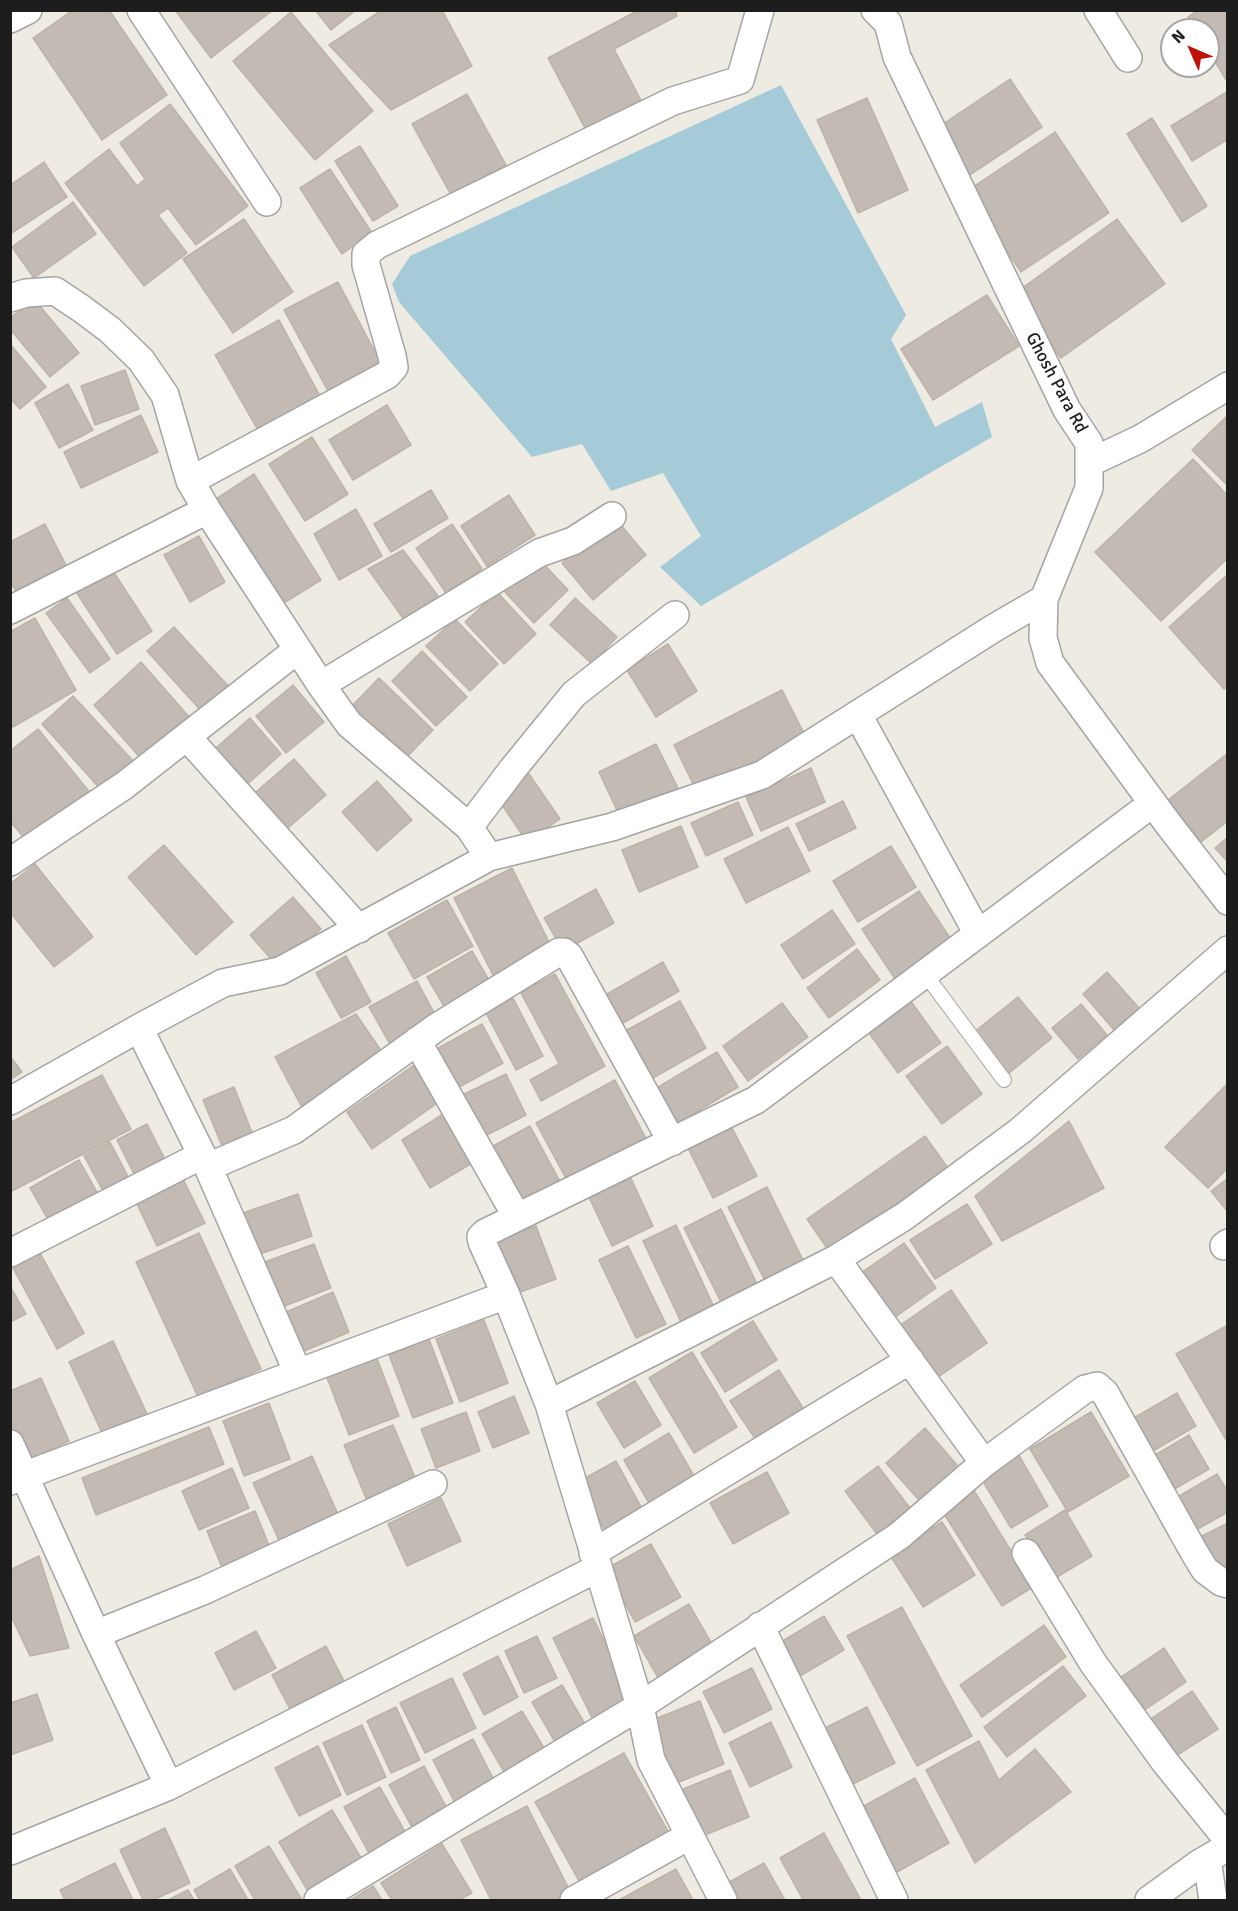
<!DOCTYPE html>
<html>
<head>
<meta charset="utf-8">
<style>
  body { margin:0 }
  #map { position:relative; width:1238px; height:1911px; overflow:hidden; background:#eeebe3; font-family:Signika,sans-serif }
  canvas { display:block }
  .frame { position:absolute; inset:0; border:12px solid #1d1d1d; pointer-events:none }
  .north { position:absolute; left:1160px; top:18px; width:60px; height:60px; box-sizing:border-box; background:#fff; border:2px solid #a5a5a5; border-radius:50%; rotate:315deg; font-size:16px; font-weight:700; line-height:24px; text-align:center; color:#1d1d1d }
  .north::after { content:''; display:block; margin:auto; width:21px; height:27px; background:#c0120a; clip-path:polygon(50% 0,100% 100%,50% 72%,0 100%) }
</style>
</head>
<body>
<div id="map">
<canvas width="1238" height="1911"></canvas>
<div class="frame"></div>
<div class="north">N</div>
</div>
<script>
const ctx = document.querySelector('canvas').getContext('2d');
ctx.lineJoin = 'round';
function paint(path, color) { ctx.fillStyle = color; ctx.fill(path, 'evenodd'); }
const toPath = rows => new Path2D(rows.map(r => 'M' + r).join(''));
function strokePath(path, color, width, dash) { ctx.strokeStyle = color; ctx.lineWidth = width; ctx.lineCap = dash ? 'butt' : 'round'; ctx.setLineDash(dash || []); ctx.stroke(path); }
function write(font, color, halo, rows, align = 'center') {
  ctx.font = font + ' Signika,sans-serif'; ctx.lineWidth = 6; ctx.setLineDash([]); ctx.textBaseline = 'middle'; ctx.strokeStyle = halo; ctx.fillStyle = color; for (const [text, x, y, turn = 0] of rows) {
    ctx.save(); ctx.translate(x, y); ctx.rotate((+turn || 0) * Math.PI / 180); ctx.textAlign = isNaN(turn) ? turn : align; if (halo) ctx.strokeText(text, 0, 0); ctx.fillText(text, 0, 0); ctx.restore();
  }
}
const water = toPath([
  [781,85,906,315,891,339,935,427,982,402,992,437,701,606,660,567,701,536,663,473,611,491,582,444,532,457,399,302,392,284,410,256]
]);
const building = toPath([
  [73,10,109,10,167,95,102,140,33,38,73,10],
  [175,10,273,10,211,58,175,10],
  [315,10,356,10,331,30,315,10],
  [382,10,442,10,472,66,391,110,329,45,382,10],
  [639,10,675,10,677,16,614,49,644,106,588,134,548,58,639,10],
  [1199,10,1228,10,1228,83,1208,50,1208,30,1196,30,1188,17,1199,10],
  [291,12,373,111,315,160,233,61,291,12],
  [1010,79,1042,127,968,176,937,128,1010,79],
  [1225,93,1228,97,1228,139,1192,161,1171,126,1225,93],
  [467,94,506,165,451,195,412,124,467,94],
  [867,98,908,190,858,213,817,120,867,98],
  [170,104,248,206,196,245,168,208,158,215,187,253,144,286,65,183,109,149,137,186,145,179,120,143,170,104],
  [1152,118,1207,206,1182,222,1127,134,1152,118],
  [1055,132,1109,213,1021,272,967,191,1055,132],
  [360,146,398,206,373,221,335,161,360,146],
  [44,162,67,197,10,234,10,185,44,162],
  [330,169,372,233,342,254,300,188,330,169],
  [73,202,96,234,34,278,12,247,73,202],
  [244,219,293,292,233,333,183,259,244,219],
  [1117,219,1165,284,1061,358,1014,294,1117,219],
  [338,282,382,365,329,393,284,310,338,282],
  [987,295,1019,346,933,400,901,349,987,295],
  [34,299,79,353,50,377,10,329,10,318,34,299],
  [279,320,320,396,259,432,215,355,279,320],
  [10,344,46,387,20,409,10,398,10,344],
  [125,370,139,409,95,425,81,386,125,370],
  [68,384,93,430,59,448,35,403,68,384],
  [387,405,411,445,353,480,329,440,387,405],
  [141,415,158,452,81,488,64,452,141,415],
  [1228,415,1228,486,1192,450,1228,415],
  [312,437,348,494,305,521,269,464,312,437],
  [1193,459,1228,496,1228,558,1161,621,1095,552,1193,459],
  [254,474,321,580,279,606,213,501,254,474],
  [431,490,448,518,391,552,374,524,431,490],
  [509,495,535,535,487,566,461,526,509,495],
  [356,509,382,556,339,580,314,534,356,509],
  [615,518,646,555,593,600,562,563,615,518],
  [45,524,69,571,19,596,10,581,10,542,45,524],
  [452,524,482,569,446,593,416,548,452,524],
  [199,536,225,582,190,602,164,555,199,536],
  [403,550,439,597,405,621,368,569,403,550],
  [538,558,568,590,534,623,503,590,538,558],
  [111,568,152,631,117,654,76,592,111,568],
  [1228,574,1228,686,1224,689,1169,627,1228,574],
  [497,592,536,634,504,664,465,622,497,592],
  [67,598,110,659,90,673,46,613,67,598],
  [575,598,617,637,592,664,550,625,575,598],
  [35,618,76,690,13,727,10,723,10,632,35,618],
  [455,619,498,664,470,691,426,646,455,619],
  [174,627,231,689,204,714,147,651,174,627],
  [668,644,697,691,656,717,627,670,668,644],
  [422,651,467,697,436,726,392,681,422,651],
  [141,662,190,718,142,760,94,705,141,662],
  [379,678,433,730,402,762,348,710,379,678],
  [293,685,324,722,286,753,256,716,293,685],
  [782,690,806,737,697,792,674,745,782,690],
  [73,696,135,763,103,792,42,724,73,696],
  [250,718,281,754,242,789,210,753,250,718],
  [38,729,92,795,30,845,10,821,10,751,38,729],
  [656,744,679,790,621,819,599,772,656,744],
  [1228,753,1228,821,1201,842,1168,800,1228,753],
  [294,759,326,795,281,834,249,798,294,759],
  [811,768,825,802,761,831,746,797,811,768],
  [529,774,560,819,527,842,496,796,529,774],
  [377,781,412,820,377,851,342,812,377,781],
  [843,801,856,828,809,851,796,824,843,801],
  [738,802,753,835,706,856,691,823,738,802],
  [681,826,698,867,639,892,622,850,681,826],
  [788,827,810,871,746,903,724,859,788,827],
  [1228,837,1228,862,1215,848,1228,837],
  [164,845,233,922,196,955,128,877,164,845],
  [891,846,916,887,858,922,833,881,891,846],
  [35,864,93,937,54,967,10,912,10,884,35,864],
  [512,868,554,952,496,981,454,898,512,868],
  [596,889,614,923,563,951,544,918,596,889],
  [919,891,952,941,895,979,862,929,919,891],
  [293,897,321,929,278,967,250,935,293,897],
  [447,900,473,946,414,979,388,933,447,900],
  [832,910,855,944,803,979,781,945,832,910],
  [857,949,880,980,829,1018,807,988,857,949],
  [472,951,493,987,448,1013,427,977,472,951],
  [346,956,371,1002,341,1018,316,973,346,956],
  [663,962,679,991,611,1030,595,1001,663,962],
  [1107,972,1139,1008,1114,1030,1083,994,1107,972],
  [555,974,605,1066,541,1101,530,1080,559,1064,521,993,555,974],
  [417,981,439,1022,392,1048,369,1007,417,981],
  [907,996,941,1043,898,1073,864,1026,907,996],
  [1018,997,1052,1038,1008,1074,974,1032,1018,997],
  [513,998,543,1056,516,1070,486,1013,513,998],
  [680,1001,706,1048,644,1083,618,1035,680,1001],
  [782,1003,808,1037,748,1081,723,1046,782,1003],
  [1081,1004,1107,1035,1078,1059,1052,1028,1081,1004],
  [356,1014,384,1055,306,1115,275,1057,356,1014],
  [482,1024,503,1063,452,1091,431,1052,482,1024],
  [947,1046,982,1094,942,1124,906,1076,947,1046],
  [717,1052,738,1087,671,1127,650,1092,717,1052],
  [10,1056,22,1072,10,1080,10,1056],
  [414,1065,439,1102,372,1149,347,1112,414,1065],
  [506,1074,526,1115,479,1139,458,1097,506,1074],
  [102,1075,131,1129,10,1192,10,1123,102,1075],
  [615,1080,648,1142,569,1184,536,1123,615,1080],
  [1228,1083,1228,1168,1208,1188,1165,1147,1228,1083],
  [234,1087,255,1140,225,1153,203,1100,234,1087],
  [445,1113,474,1162,430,1188,402,1140,445,1113],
  [1069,1121,1104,1188,1002,1241,975,1196,1069,1121],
  [729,1122,757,1176,713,1198,686,1144,729,1122],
  [147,1124,170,1169,139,1184,117,1140,147,1124],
  [530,1126,563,1187,516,1212,484,1151,530,1126],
  [925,1136,948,1168,829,1251,807,1219,925,1136],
  [110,1142,133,1186,108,1200,84,1156,110,1142],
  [79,1160,102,1201,54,1230,30,1188,79,1160],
  [629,1174,653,1226,612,1246,587,1193,629,1174],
  [1228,1178,1228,1212,1211,1191,1228,1178],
  [183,1179,205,1223,157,1246,136,1202,183,1179],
  [767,1187,805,1264,766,1283,728,1207,767,1187],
  [298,1194,312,1236,254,1256,240,1214,298,1194],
  [967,1204,992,1244,935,1279,910,1240,967,1204],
  [721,1209,758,1286,722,1304,684,1228,721,1209],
  [676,1225,714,1307,681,1322,643,1241,676,1225],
  [536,1226,556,1279,512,1295,493,1242,536,1226],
  [199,1233,261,1369,198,1397,136,1262,199,1233],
  [904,1243,936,1288,890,1321,858,1275,904,1243],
  [314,1244,331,1288,282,1307,265,1262,314,1244],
  [628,1246,666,1324,636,1338,599,1260,628,1246],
  [40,1253,84,1333,57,1349,13,1268,40,1253],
  [10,1286,26,1314,10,1322,10,1286],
  [951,1290,987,1343,934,1380,896,1328,951,1290],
  [333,1292,349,1332,302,1352,286,1312,333,1292],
  [484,1320,508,1383,460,1402,436,1339,484,1320],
  [753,1321,777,1360,725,1392,701,1353,753,1321],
  [1228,1325,1228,1443,1176,1354,1228,1325],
  [429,1339,453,1403,413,1418,389,1355,429,1339],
  [113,1341,148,1416,104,1437,69,1362,113,1341],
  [692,1352,737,1427,694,1453,649,1378,692,1352],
  [376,1356,399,1416,349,1435,326,1375,376,1356],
  [779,1370,806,1413,758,1443,730,1401,779,1370],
  [41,1378,69,1441,26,1461,10,1426,10,1391,41,1378],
  [635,1381,661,1425,624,1448,597,1403,635,1381],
  [1177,1393,1196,1426,1146,1455,1127,1422,1177,1393],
  [514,1396,529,1433,493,1448,478,1412,514,1396],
  [269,1403,290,1459,244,1476,223,1421,269,1403],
  [466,1412,480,1451,436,1468,421,1429,466,1412],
  [1091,1412,1129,1476,1068,1512,1030,1449,1091,1412],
  [393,1425,419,1487,370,1508,344,1445,393,1425],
  [209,1427,224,1464,96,1515,82,1478,209,1427],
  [925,1428,957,1465,918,1499,886,1463,925,1428],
  [669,1433,694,1476,649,1503,624,1460,669,1433],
  [1189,1435,1209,1469,1164,1495,1145,1461,1189,1435],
  [1019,1455,1048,1506,1011,1528,981,1478,1019,1455],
  [312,1456,340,1519,282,1547,253,1483,312,1456],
  [616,1461,645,1514,607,1534,578,1482,616,1461],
  [878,1466,910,1508,877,1534,845,1491,878,1466],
  [232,1468,249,1508,199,1530,182,1491,232,1468],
  [767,1472,789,1513,733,1544,710,1503,767,1472],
  [1217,1474,1228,1492,1228,1512,1187,1535,1169,1502,1217,1474],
  [973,1489,1033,1587,1002,1606,941,1509,973,1489],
  [441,1498,461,1541,407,1566,388,1524,441,1498],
  [1065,1510,1092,1556,1052,1580,1025,1535,1065,1510],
  [255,1511,273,1555,225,1575,207,1531,255,1511],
  [942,1522,975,1575,923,1607,890,1555,942,1522],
  [1228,1523,1228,1574,1220,1578,1200,1537,1228,1523],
  [651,1544,681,1597,635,1622,606,1569,651,1544],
  [39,1556,69,1648,30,1656,10,1614,10,1570,39,1556],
  [689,1604,716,1651,661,1683,634,1636,689,1604],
  [902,1607,972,1736,917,1766,847,1636,902,1607],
  [824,1616,844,1650,800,1676,781,1642,824,1616],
  [593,1618,635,1702,594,1722,553,1638,593,1618],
  [1044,1625,1066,1657,982,1717,960,1685,1044,1625],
  [256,1631,276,1668,234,1690,215,1653,256,1631],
  [537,1636,557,1678,524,1693,505,1651,537,1636],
  [326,1646,347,1687,293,1715,272,1675,326,1646],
  [1164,1648,1186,1682,1134,1717,1112,1683,1164,1648],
  [498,1656,518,1697,484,1715,463,1674,498,1656],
  [1063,1666,1086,1696,1007,1757,984,1727,1063,1666],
  [752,1668,772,1709,724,1733,703,1692,752,1668],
  [452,1678,476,1728,425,1753,400,1703,452,1678],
  [562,1685,588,1729,558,1747,532,1702,562,1685],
  [1192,1691,1218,1729,1168,1761,1143,1724,1192,1691],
  [37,1694,53,1740,10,1755,10,1703,37,1694],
  [700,1701,724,1764,674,1784,650,1721,700,1701],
  [396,1707,420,1760,391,1773,367,1721,396,1707],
  [867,1707,895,1763,847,1787,819,1731,867,1707],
  [522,1711,547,1753,507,1777,482,1734,522,1711],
  [771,1722,792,1767,750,1787,729,1743,771,1722],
  [362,1725,386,1777,347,1795,323,1743,362,1725],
  [473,1739,496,1784,456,1805,433,1760,473,1739],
  [979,1741,999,1780,1035,1749,1071,1792,975,1863,926,1770,979,1741],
  [318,1746,341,1795,299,1816,275,1768,318,1746],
  [624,1753,673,1840,584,1890,535,1802,624,1753],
  [424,1766,449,1812,414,1831,389,1785,424,1766],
  [730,1770,749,1817,695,1839,676,1792,730,1770],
  [915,1778,949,1843,888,1877,853,1812,915,1778],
  [380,1787,407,1835,370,1855,344,1807,380,1787],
  [527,1806,574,1899,570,1900,491,1900,461,1840,527,1806],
  [332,1810,363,1861,309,1893,279,1842,332,1810],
  [165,1828,190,1883,153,1900,143,1900,120,1850,165,1828],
  [824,1833,861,1900,803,1900,780,1858,824,1833],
  [442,1844,472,1893,459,1900,392,1900,381,1883,442,1844],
  [269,1846,302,1900,255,1900,235,1866,269,1846],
  [115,1863,133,1900,65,1900,60,1890,115,1863],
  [764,1863,785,1900,730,1900,722,1886,764,1863],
  [230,1869,248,1900,200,1900,194,1890,230,1869],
  [676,1869,693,1900,619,1900,676,1869],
  [373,1886,382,1900,351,1900,373,1886],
  [188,1890,194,1900,168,1900,188,1890]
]);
const lane = toPath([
  [925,974,1004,1080]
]);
const street = toPath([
  [141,10,267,202],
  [875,10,888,23,897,57,1067,410,1089,443,1089,488,1044,599,1043,638,1050,663,1169,825,1228,901],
  [1098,10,1128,58],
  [10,19,28,10],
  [10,298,26,293,55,291,82,309,110,330,141,360,165,395,190,481,207,510,321,685,349,724,469,827,489,857],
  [1089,463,1140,439,1228,386],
  [190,481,387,375,394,367,392,356,366,265,366,254,377,245,673,101,740,80,760,10],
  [10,610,207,510],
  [321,685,539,553,573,541,612,516],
  [858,715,978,934],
  [187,737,359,929],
  [469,827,512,770,574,694,675,615],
  [10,862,125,785,297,650],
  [139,1028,208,1167,298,1373],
  [417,1041,517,1217],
  [10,1101,139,1028,223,983,280,971,489,857,612,827,762,775,994,628,1044,599],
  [208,1167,294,1130,437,1027,559,952,564,952,569,956,672,1142],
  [1224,1246,1228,1243],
  [10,1253,202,1155],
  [836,1259,984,1463],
  [506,1295,549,1404,640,1706,651,1760,723,1900],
  [549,1404,836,1259,905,1216,1020,1131,1228,950],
  [10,1444,96,1634,169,1786],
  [10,1481,506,1295,482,1242,481,1237,485,1233,756,1100,1153,803],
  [593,1553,910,1360],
  [1026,1553,1093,1663,1165,1762,1228,1840],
  [760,1626,894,1900],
  [96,1634,205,1590,433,1484],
  [10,1851,169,1786,598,1568],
  [1207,1859,1213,1900],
  [318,1900,640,1706,899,1536,984,1463,1085,1389,1097,1386,1105,1393,1194,1552,1205,1570,1221,1582,1228,1584],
  [574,1900,689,1836],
  [1149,1900,1200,1863,1228,1847]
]);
const streetNames = [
  ["Ghosh Para Rd",1056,383,62]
];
paint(water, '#a5cbd9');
paint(building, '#c2bab3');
strokePath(building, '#beb2a6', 1.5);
strokePath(lane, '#a4a4a4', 16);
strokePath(street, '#a4a4a4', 30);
strokePath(lane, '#fff', 14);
strokePath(street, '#fff', 27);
write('18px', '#1d1d1d', '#fff', streetNames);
</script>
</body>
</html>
